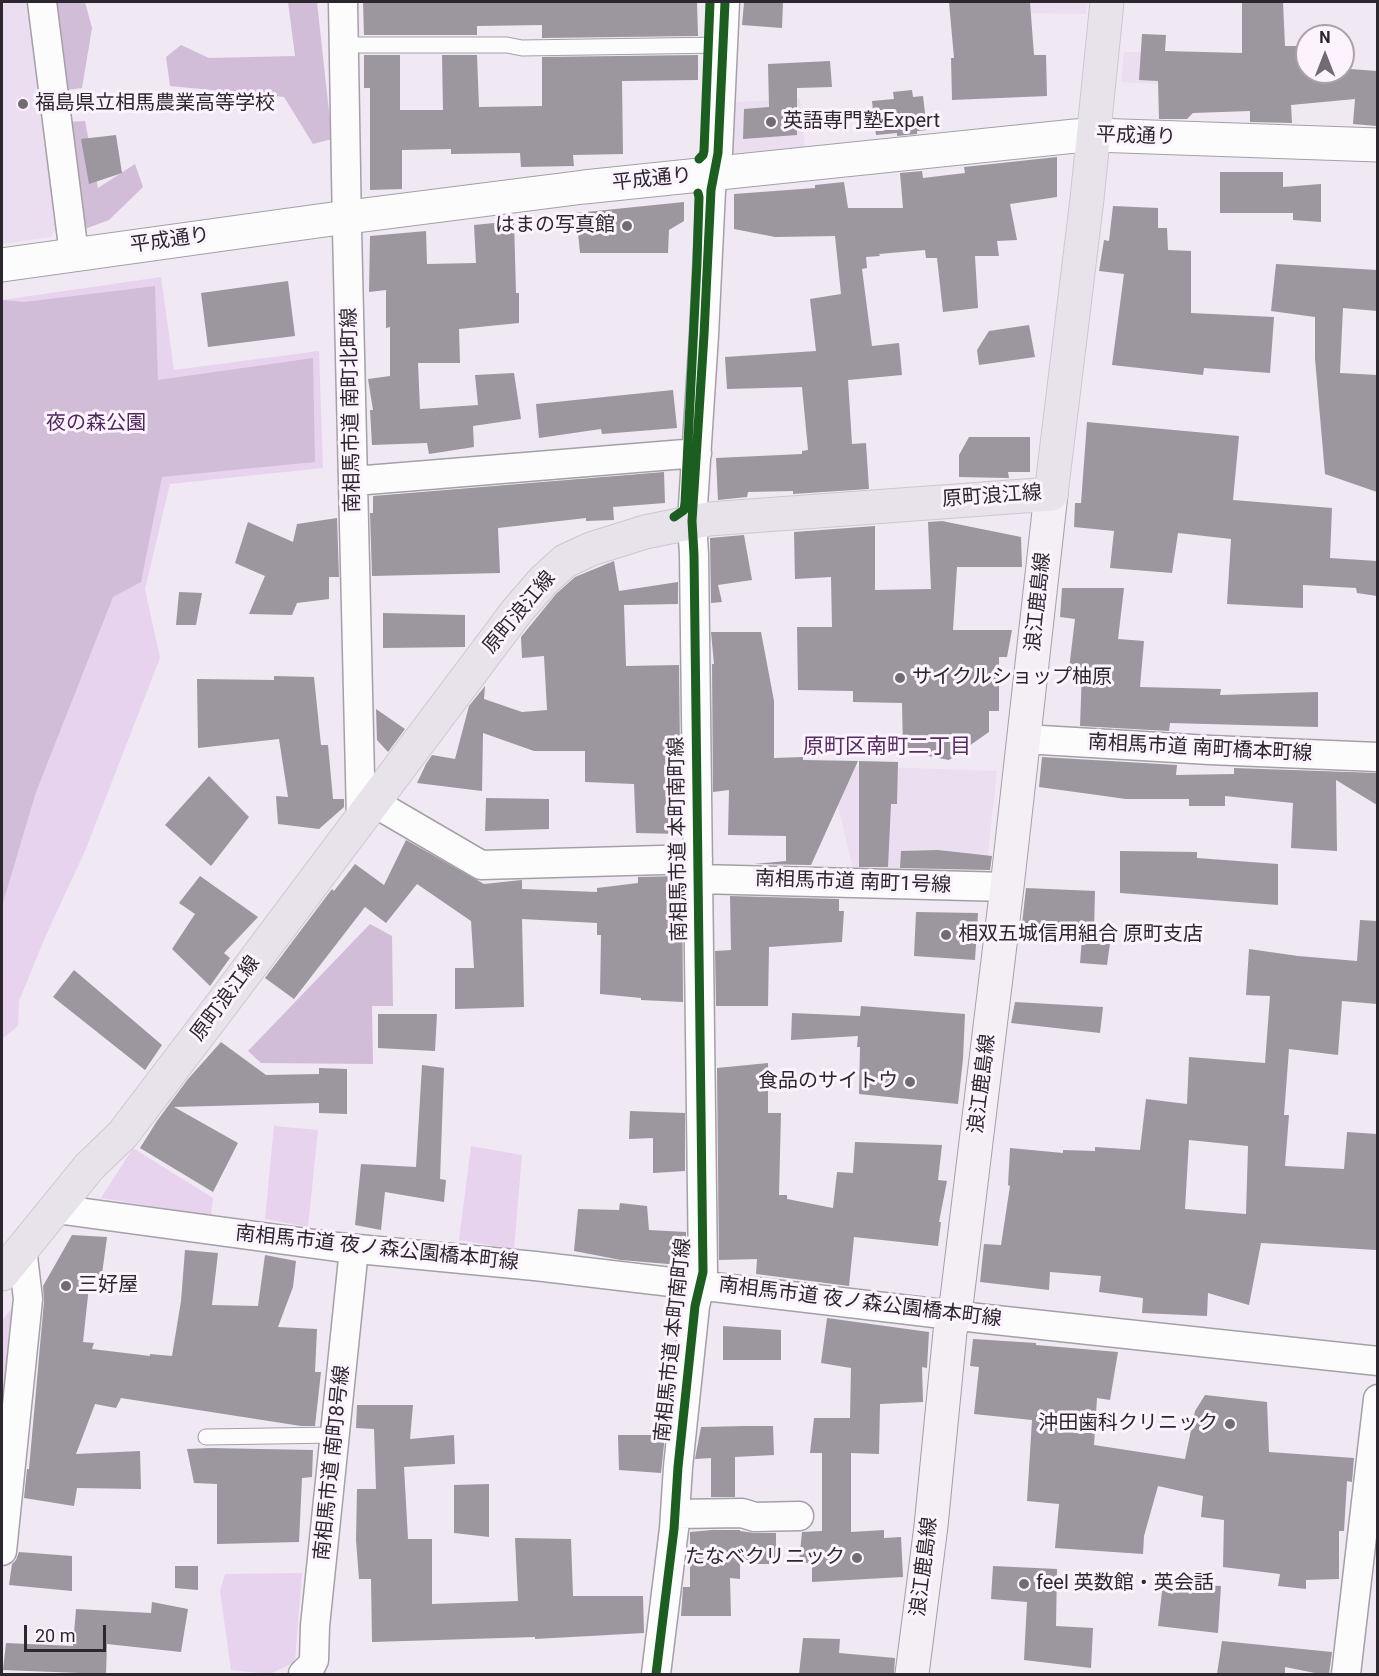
<!DOCTYPE html>
<html>
<head>
<meta charset="utf-8">
<style>
  body { margin:0 }
  #map { position:relative; width:1379px; height:1676px; overflow:hidden; background:#f0e8f3; font-family:Roboto,sans-serif }
  canvas { display:block }
  .frame { position:absolute; inset:0; border:3px solid #2c272e; pointer-events:none }
  .north { position:absolute; left:1295px; top:24px; width:60px; height:60px; box-sizing:border-box; background:#fcf3ff; border:2px solid #a9a1ab; border-radius:50%; rotate:0deg; font-size:16px; font-weight:700; line-height:24px; text-align:center; color:#2c272e }
  .north::after { content:''; display:block; margin:auto; width:21px; height:27px; background:#716b73; clip-path:polygon(50% 0,100% 100%,50% 72%,0 100%) }
  .scale { position:absolute; left:24px; top:1625px; width:82px; height:27px; box-sizing:border-box; border:3px solid #2c272e; border-top:0; padding-left:8px; font-size:18px; line-height:21px; white-space:nowrap; color:#2c272e; -webkit-text-stroke:4px #fcf3ff; paint-order:stroke }
</style>
</head>
<body>
<div id="map">
<canvas width="1379" height="1676"></canvas>
<div class="frame"></div>
<div class="north">N</div>
<div class="scale">20 m</div>
</div>
<script>
const ctx = document.querySelector('canvas').getContext('2d');
ctx.lineJoin = 'round';
function paint(path, color) { ctx.fillStyle = color; ctx.fill(path, 'evenodd'); }
const toPath = rows => new Path2D(rows.map(r => 'M' + r).join(''));
function strokePath(path, color, width, dash) { ctx.strokeStyle = color; ctx.lineWidth = width; ctx.lineCap = dash ? 'butt' : 'round'; ctx.setLineDash(dash || []); ctx.stroke(path); }
function write(font, color, halo, rows, align = 'center') {
  ctx.font = font + ' Roboto,"Noto Sans JP",sans-serif'; ctx.lineWidth = 6; ctx.setLineDash([]); ctx.textBaseline = 'middle'; ctx.strokeStyle = halo; ctx.fillStyle = color; for (const [text, x, y, turn = 0] of rows) {
    ctx.save(); ctx.translate(x, y); ctx.rotate((+turn || 0) * Math.PI / 180); ctx.textAlign = isNaN(turn) ? turn : align; if (halo) ctx.strokeText(text, 0, 0); ctx.fillText(text, 0, 0); ctx.restore();
  }
}
const built = toPath([
  [2,2,32,2,58,227,50,237,2,244],
  [1014,2,1088,2,1086,14,1014,13],
  [1124,52,1186,52,1187,86,1121,82],
  [800,99,805,147,731,154,734,102],
  [828,765,997,771,985,881,854,873]
]);
const green = toPath([
  [161,277,174,370,319,351,323,468,170,484,145,589,160,658,85,851,46,935,19,1001,18,1026,2,1039,2,300],
  [274,1126,318,1130,308,1227,265,1219],
  [471,1146,522,1155,514,1249,459,1240],
  [133,1148,213,1198,211,1216,101,1198],
  [17,1301,7,1413,2,1409,2,1321],
  [302,1573,295,1662,270,1674,231,1670,220,1591,225,1574]
]);
const forest = toPath([
  [50,2,85,2,92,28,82,88,61,91],
  [288,2,317,2,332,139,313,144,284,97,170,86,166,57,181,45,209,58,295,56],
  [85,121,98,188,135,164,143,187,109,220,82,230,65,122],
  [155,286,158,380,313,358,315,462,162,477,141,582,113,597,36,792,2,906,2,300,25,302],
  [370,924,392,936,393,1006,372,1006,373,1064,261,1063,248,1051]
]);
const building = toPath([
  [363,2,697,2,698,36,542,38,542,25,477,26,477,35,364,35],
  [744,2,783,2,782,28,742,25],
  [949,2,1030,2,1034,55,1046,55,1047,96,952,100,951,58,954,58],
  [1242,2,1283,2,1285,46,1307,46,1307,72,1343,72,1343,44,1350,44,1350,69,1377,71,1377,126,1353,124,1355,99,1291,105,1292,123,1250,122,1250,111,1193,113,1187,119,1159,119,1158,81,1139,80,1142,34,1166,35,1165,51,1242,53],
  [364,55,400,55,400,110,443,110,442,55,477,55,479,107,542,106,542,57,698,55,698,80,622,81,623,154,573,155,574,166,521,167,520,153,451,154,451,149,402,150,402,189,370,190,370,88,364,88],
  [830,61,832,87,797,88,797,135,743,139,744,109,769,107,768,64],
  [912,90,913,97,923,96,927,130,917,131,917,134,897,136,897,133,876,135,872,101,894,99,893,92],
  [116,135,122,173,89,184,81,139],
  [1057,157,1057,197,1010,204,1017,240,997,241,999,256,975,256,978,308,943,312,937,258,926,258,925,250,879,254,880,256,866,257,867,268,862,269,872,346,899,343,902,375,848,380,852,444,866,443,869,489,793,494,793,491,748,492,747,497,718,500,716,458,802,454,802,451,808,450,802,387,727,389,725,357,816,351,810,299,841,294,835,236,775,237,734,229,734,194,815,188,815,185,844,182,848,208,903,208,900,173,922,171,923,178,965,173,964,167],
  [1220,172,1283,172,1283,187,1321,184,1321,222,1293,220,1293,213,1220,213],
  [684,202,684,221,669,230,668,253,580,253,576,213],
  [1113,206,1158,208,1158,228,1167,228,1168,250,1191,251,1191,313,1274,317,1270,373,1204,368,1203,375,1112,365,1124,274,1099,271,1104,240,1109,241],
  [514,221,516,293,519,293,519,323,459,329,460,363,418,363,420,409,478,405,475,375,514,373,521,419,473,426,474,447,429,454,427,443,372,445,370,410,373,410,368,379,390,376,390,327,386,328,386,290,369,292,370,236,426,231,427,264,476,263,474,225],
  [1276,264,1377,270,1377,311,1343,308,1340,373,1377,375,1377,492,1325,474,1315,359,1315,317,1271,311],
  [288,281,295,336,208,347,201,293],
  [1029,325,1035,357,979,365,977,350,989,331],
  [673,390,677,428,602,434,601,429,539,438,536,404],
  [1087,422,1239,436,1233,500,1332,508,1330,558,1377,561,1377,596,1357,593,1356,588,1303,585,1303,608,1227,604,1231,539,1178,533,1172,573,1110,568,1114,531,1074,527,1075,503,1081,503],
  [969,437,1030,437,1030,472,1008,472,1009,478,959,477,959,455],
  [664,472,665,503,613,507,614,520,586,521,586,518,498,528,500,573,372,576,370,513,373,513,373,496],
  [337,518,339,577,329,577,329,599,297,603,292,615,249,614,265,576,235,563,248,522,293,542,297,524],
  [942,521,1021,537,1022,567,957,567,953,630,1012,630,1007,657,999,657,999,711,989,711,989,732,949,760,903,751,902,703,853,702,853,691,798,690,797,627,832,627,831,577,795,579,794,532,875,526,875,590,931,589,928,522],
  [744,535,752,580,718,585,722,602,711,603,710,538],
  [614,561,619,591,678,582,678,604,624,605,626,666,679,665,681,834,636,833,634,784,585,782,585,751,534,751,483,733,482,791,417,783,426,764,432,755,455,759,469,706,485,686,484,699,522,712,547,710,544,656,522,658,521,637,556,594,575,577],
  [1062,588,1124,588,1118,639,1144,641,1140,687,1221,689,1220,695,1318,692,1318,727,1170,723,1169,731,1080,726,1082,670,1069,669,1075,619,1060,617],
  [179,592,202,593,196,625,176,625],
  [383,613,465,615,465,647,383,648],
  [711,632,761,632,774,701,774,758,803,757,803,760,858,761,811,865,754,864,786,861,786,836,728,835,729,790,713,792,712,664,714,664],
  [274,676,314,677,321,745,328,745,333,799,344,799,344,807,319,829,278,824,276,796,288,797,279,739,198,748,197,679,274,680],
  [376,709,405,729,388,752,377,740],
  [1042,757,1177,765,1176,775,1234,774,1234,768,1377,773,1377,805,1336,780,1337,851,1291,848,1293,803,1225,796,1225,806,1189,806,1189,799,1126,799,1039,787],
  [859,761,898,762,897,804,891,804,888,867,859,867],
  [209,776,249,817,211,866,165,825],
  [486,798,549,799,549,829,485,831],
  [406,840,484,884,522,880,522,889,597,892,597,888,638,883,638,877,682,876,683,1002,641,1000,641,998,600,994,601,935,597,935,597,923,522,919,524,1007,455,1009,455,968,474,968,471,921,417,884,386,923,365,907,294,999,265,978,332,889,334,891,355,864,384,885],
  [938,850,992,856,990,870,900,868,901,851],
  [1120,851,1197,852,1197,858,1278,864,1278,905,1120,893],
  [200,876,258,917,224,953,230,958,210,986,172,949,195,914,179,903],
  [1026,888,1095,891,1094,930,1022,924],
  [730,896,839,899,839,911,844,911,842,942,769,947,768,1006,716,1006,715,951,731,950],
  [916,912,978,913,975,960,914,956],
  [1360,920,1377,921,1377,1004,1342,1001,1338,1055,1289,1049,1284,1115,1289,1115,1285,1166,1344,1169,1347,1132,1377,1134,1376,1250,1261,1243,1249,1305,1208,1293,1207,1316,1142,1313,1143,1298,1099,1292,1101,1276,1050,1272,1049,1290,980,1282,984,1244,1001,1245,1010,1186,1008,1185,1010,1148,1063,1153,1063,1150,1095,1151,1095,1147,1140,1150,1146,1099,1187,1104,1189,1057,1265,1063,1270,996,1246,995,1249,949,1298,956,1357,961],
  [1189,1140,1248,1146,1246,1214,1185,1209],
  [1111,936,1107,965,1080,963,1082,938],
  [74,970,162,1045,145,1070,53,997],
  [1015,1002,1103,1007,1100,1033,1011,1023],
  [861,1006,965,1014,963,1059,958,1104,859,1094,860,1047,857,1047,858,1036,791,1040,792,1013,860,1016],
  [378,1014,437,1014,435,1051,378,1048],
  [221,1042,266,1075,319,1074,319,1068,347,1069,347,1114,319,1113,319,1103,174,1107,238,1143,213,1192,140,1148,157,1121,188,1079],
  [768,1063,768,1113,781,1113,779,1195,787,1195,787,1199,833,1208,837,1172,853,1173,855,1142,942,1145,938,1180,947,1181,939,1222,941,1222,938,1246,854,1237,849,1286,756,1274,757,1259,719,1260,717,1068],
  [422,1065,444,1068,440,1179,446,1180,444,1202,385,1192,381,1230,355,1225,361,1164,416,1167],
  [630,1111,685,1113,685,1171,653,1173,653,1138,629,1139],
  [620,1203,647,1206,649,1230,686,1232,686,1261,681,1261,680,1265,621,1260,574,1251,578,1209,619,1210],
  [72,1235,107,1237,102,1274,90,1277,83,1342,94,1343,92,1349,150,1356,150,1354,172,1356,181,1301,185,1250,218,1253,212,1305,258,1306,265,1255,296,1261,293,1287,278,1327,317,1329,315,1372,321,1372,315,1426,301,1426,121,1398,116,1408,95,1404,76,1454,140,1451,141,1489,77,1488,74,1506,24,1498,27,1469,29,1469,44,1301,43,1286],
  [827,1318,929,1332,927,1368,922,1367,923,1402,880,1404,879,1454,851,1453,851,1532,884,1530,884,1538,901,1537,903,1577,812,1582,812,1563,799,1563,802,1532,822,1531,822,1453,810,1453,814,1418,850,1418,851,1368,821,1363],
  [723,1326,781,1330,781,1360,723,1360],
  [973,1339,1036,1343,1036,1345,1118,1352,1110,1400,1097,1398,1094,1445,1185,1459,1195,1411,1205,1395,1267,1402,1269,1452,1354,1458,1352,1482,1347,1481,1344,1531,1339,1531,1339,1579,1306,1580,1306,1589,1278,1586,1280,1574,1223,1567,1224,1520,1201,1517,1203,1496,1158,1486,1144,1536,1143,1554,1055,1548,1059,1504,1027,1501,1032,1420,974,1414,979,1367,970,1366],
  [357,1405,413,1405,410,1439,454,1435,455,1464,404,1467,408,1539,432,1539,432,1604,518,1601,515,1538,571,1539,573,1596,643,1596,644,1633,535,1639,535,1637,372,1642,371,1579,359,1579,356,1540,357,1489,376,1489,374,1429,356,1428],
  [744,1426,773,1426,774,1455,735,1457,735,1497,711,1497,711,1458,695,1459,701,1427],
  [618,1435,665,1435,661,1473,619,1470],
  [210,1448,313,1450,312,1477,302,1478,299,1542,217,1544,217,1484,194,1483,187,1449],
  [489,1484,489,1537,454,1533,454,1485],
  [712,1530,740,1530,740,1531,755,1533,776,1533,776,1564,740,1564,740,1579,730,1578,731,1616,681,1616,683,1587,690,1587,690,1532],
  [19,1552,72,1556,72,1591,9,1585,12,1564,16,1560],
  [175,1566,198,1566,198,1590,175,1588],
  [993,1566,1057,1569,1056,1626,1093,1628,1091,1668,1024,1660,1027,1602,991,1599],
  [1163,1583,1221,1586,1218,1633,1158,1626],
  [152,1602,188,1609,181,1652,107,1644,106,1674,3,1670,6,1643,73,1646,76,1609,151,1613],
  [803,1638,840,1639,839,1653,895,1658,894,1674,799,1674],
  [1222,1641,1332,1652,1329,1674,1320,1674,1285,1667,1285,1674,1217,1674]
]);
const service = toPath([
  [344,45,507,45,522,48,722,45],
  [206,1437,336,1435]
]);
const minor = toPath([
  [42,2,74,254],
  [343,2,347,229,361,818],
  [354,481,697,453],
  [1024,739,1210,750,1378,757],
  [373,802,481,865,698,859],
  [699,879,1007,887],
  [56,1209,337,1247,535,1266,977,1318,1378,1361],
  [676,1514,742,1513,755,1517,799,1516],
  [2,1551,28,1299,22,1248],
  [303,1674,311,1666,314,1660,315,1626,354,1249],
  [656,1674,674,1529,678,1467,695,1306,703,1272,694,555,692,521,704,335,711,190,718,153,725,2],
  [1346,1674,1378,1399]
]);
const tertiary = toPath([
  [2,265,325,220,584,187,1075,136,1094,135,1378,145]
]);
const secondary = toPath([
  [912,1674,931,1526,950,1332,957,1298,1007,887,1051,494]
]);
const primary = toPath([
  [2,1274,89,1167,123,1134,225,1000,517,611,543,581,565,561,591,549,645,532,709,519,1051,494,1087,199,1107,2]
]);
const cycleway = toPath([
  [699,159,703,155,704,151,710,2],
  [674,517,684,510,685,503,697,263,699,197,698,193],
  [656,1674,674,1529,678,1467,695,1306,703,1272,694,555,692,521,704,335,711,190,718,153,725,2]
]);
const markers = [
  [23,104,6,"#716b73"],
  [771,122,6,"#716b73"],
  [627,226,6,"#716b73"],
  [900,678,6,"#716b73"],
  [946,935,6,"#716b73"],
  [910,1082,6,"#716b73"],
  [66,1286,6,"#716b73"],
  [1230,1424,6,"#716b73"],
  [857,1558,6,"#716b73"],
  [1024,1584,6,"#716b73"]
];
const poiNames = [
  ["福島県立相馬農業高等学校",35,104],
  ["英語専門塾Expert",783,122],
  ["はまの写真館",615,226,"right"],
  ["サイクルショップ柚原",912,678],
  ["相双五城信用組合 原町支店",958,935],
  ["食品のサイトウ",898,1082,"right"],
  ["三好屋",78,1286],
  ["沖田歯科クリニック",1218,1424,"right"],
  ["たなべクリニック",845,1558,"right"],
  ["feel 英数館・英会話",1036,1584]
];
const streetNames = [
  ["平成通り",1136,137,2],
  ["平成通り",652,180,-6],
  ["平成通り",170,241,-8],
  ["南相馬市道 南町北町線",352,410,-91],
  ["原町浪江線",992,497,-4],
  ["浪江鹿島線",1039,602,-84],
  ["原町浪江線",520,613,-50],
  ["南相馬市道 南町橋本町線",1200,749,3],
  ["南相馬市道 本町南町線",679,839,-91],
  ["南相馬市道 南町1号線",853,883,2],
  ["原町浪江線",226,999,-53],
  ["浪江鹿島線",983,1084,-83],
  ["南相馬市道 夜ノ森公園橋本町線",377,1249,6],
  ["南相馬市道 夜ノ森公園橋本町線",860,1303,7],
  ["南相馬市道 本町南町線",674,1340,-84],
  ["南相馬市道 南町8号線",333,1463,-84],
  ["浪江鹿島線",925,1567,-83]
];
const parkNames = [
  ["夜の森公園",96,424]
];
const neighbourhoodNames = [
  ["原町区南町二丁目",887,748]
];
paint(built, '#ecdef1');
paint(green, '#e8d3ef');
paint(forest, '#d2bdd9');
paint(building, '#9c969e');
strokePath(service, '#a59fa7', 17);
strokePath(minor, '#a59fa7', 31);
strokePath(tertiary, '#a59fa7', 35);
strokePath(secondary, '#a59fa7', 35);
strokePath(primary, '#cbc8cd', 35);
strokePath(service, '#fdfcfd', 15);
strokePath(minor, '#fdfcfd', 28);
strokePath(tertiary, '#fdfcfd', 33);
strokePath(secondary, '#f3eff4', 33);
strokePath(primary, '#e8e3ea', 33);
strokePath(cycleway, '#1b5e20', 9);
for (const [x, y, r, color] of markers) { const dot = new Path2D(); dot.arc(x, y, r, 0, 2 * Math.PI); ctx.fillStyle = color; ctx.fill(dot); strokePath(dot, '#fcf3ff', 2); }
write('20px', '#2c272e', '#fcf3ff', poiNames, 'left');
write('20px', '#2c272e', '#fcf3ff', streetNames);
write('20px', '#4f285b', '#fcf3ff', parkNames);
write('21px', '#562c62', '#fcf3ff', neighbourhoodNames);
</script>
</body>
</html>
